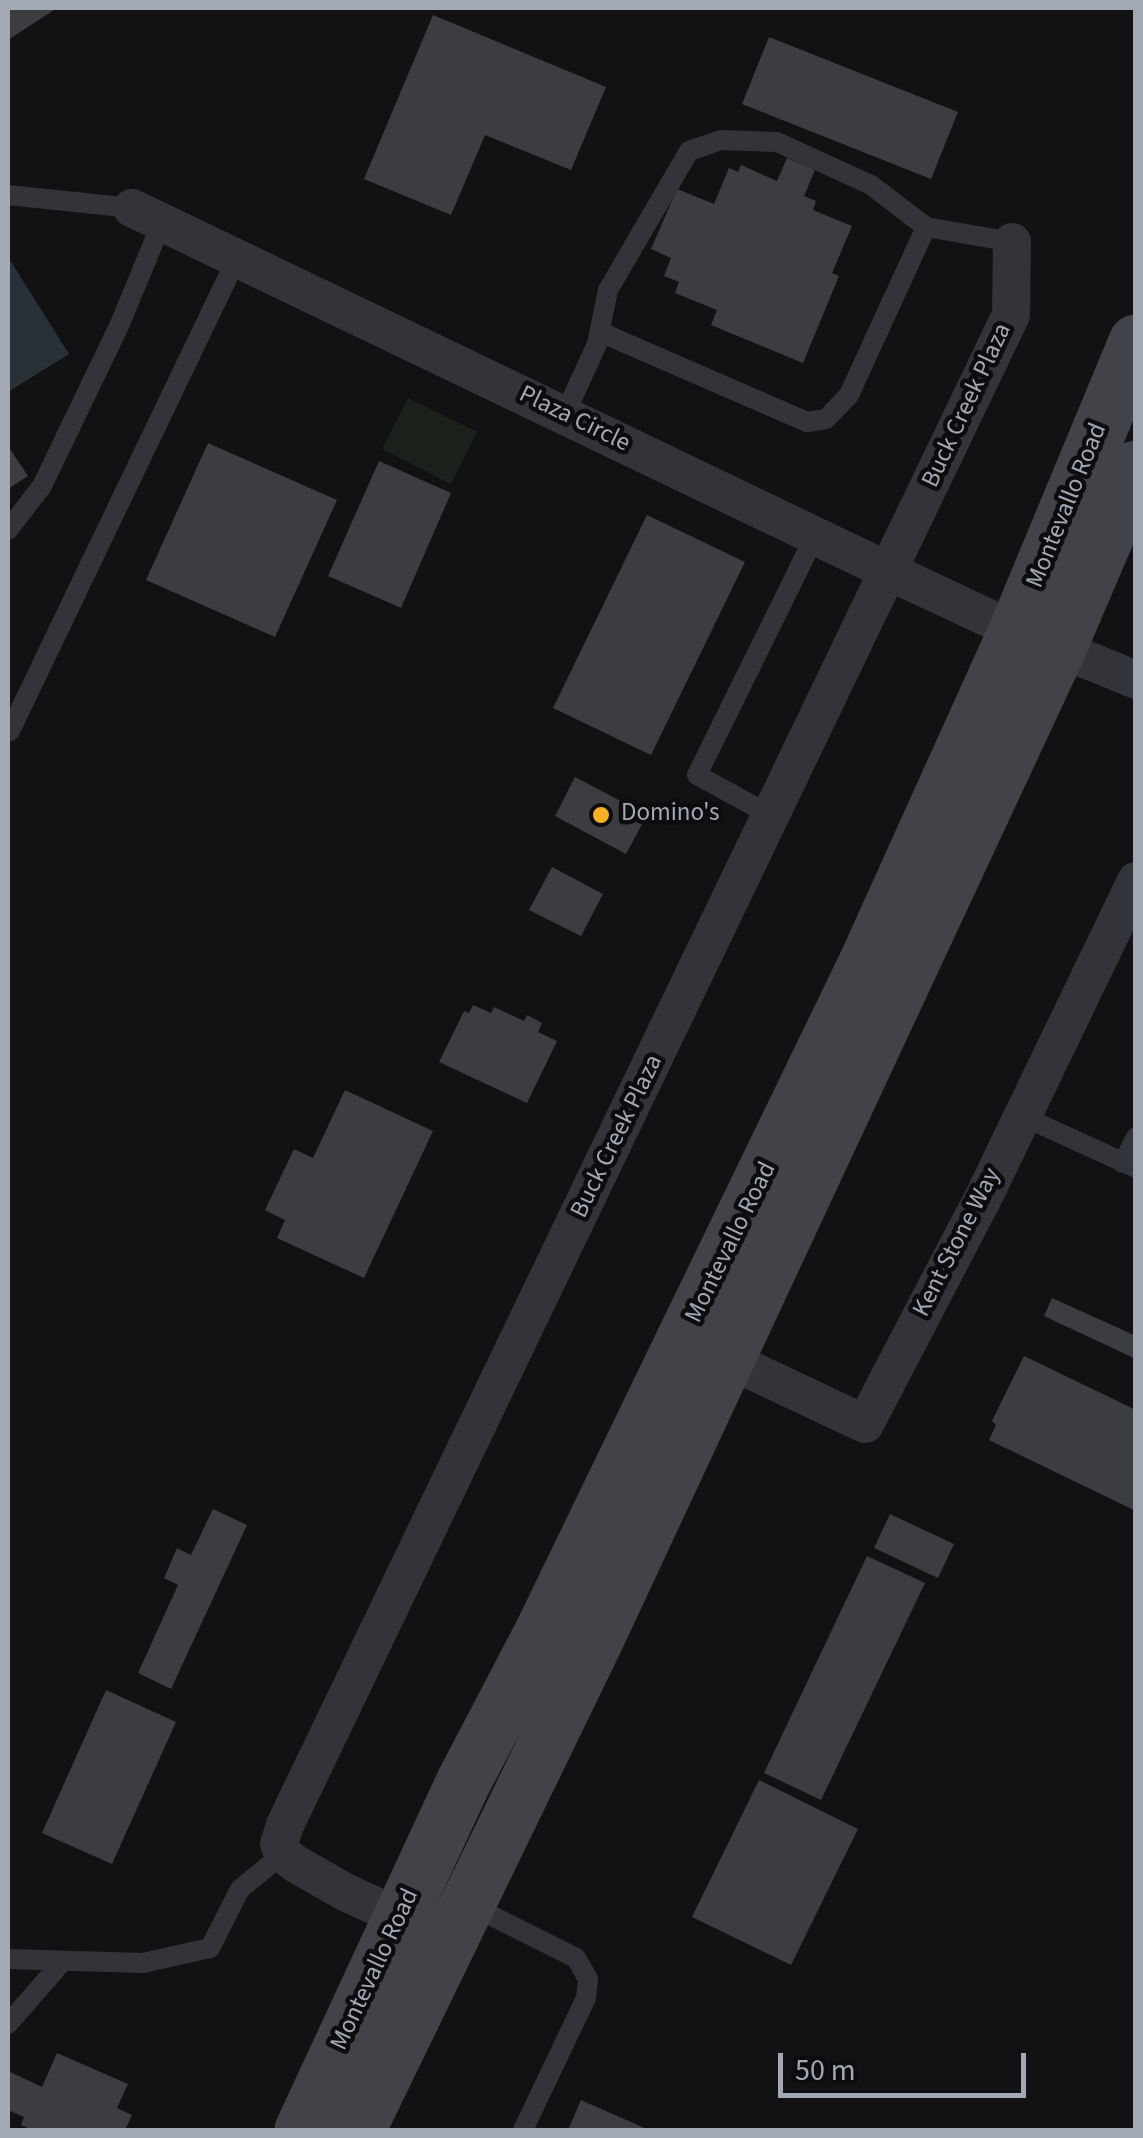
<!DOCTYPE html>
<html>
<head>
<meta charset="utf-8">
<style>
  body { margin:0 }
  #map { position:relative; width:1143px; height:2138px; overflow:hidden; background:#121214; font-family:"Source Sans 3",sans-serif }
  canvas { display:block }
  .frame { position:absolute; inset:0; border:10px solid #a3a8b5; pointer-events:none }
  .scale { position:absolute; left:778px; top:2053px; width:248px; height:45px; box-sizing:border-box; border:5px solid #a3a8b5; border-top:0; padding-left:12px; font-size:30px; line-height:35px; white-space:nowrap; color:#a3a8b5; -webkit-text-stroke:8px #0d0d0f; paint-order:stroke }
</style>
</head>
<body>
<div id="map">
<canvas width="1143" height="2138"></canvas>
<div class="frame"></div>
<div class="scale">50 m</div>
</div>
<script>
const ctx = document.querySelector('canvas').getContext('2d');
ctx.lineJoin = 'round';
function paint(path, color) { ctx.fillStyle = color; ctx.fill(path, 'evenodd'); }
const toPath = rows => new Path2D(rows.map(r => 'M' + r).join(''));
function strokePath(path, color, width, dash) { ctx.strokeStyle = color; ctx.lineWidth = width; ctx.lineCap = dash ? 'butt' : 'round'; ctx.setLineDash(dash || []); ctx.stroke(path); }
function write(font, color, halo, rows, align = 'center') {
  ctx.font = font + ' "Source Sans 3",sans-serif'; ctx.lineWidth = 9; ctx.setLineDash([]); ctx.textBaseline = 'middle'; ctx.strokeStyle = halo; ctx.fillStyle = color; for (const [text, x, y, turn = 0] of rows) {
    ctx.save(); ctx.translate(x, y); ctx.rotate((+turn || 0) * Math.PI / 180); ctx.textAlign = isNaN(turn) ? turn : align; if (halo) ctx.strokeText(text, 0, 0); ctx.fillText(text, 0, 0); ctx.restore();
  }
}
const green = toPath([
  [408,398,477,432,451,484,382,449]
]);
const water = toPath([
  [8,257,69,354,8,392]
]);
const building = toPath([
  [8,8,57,8,8,40],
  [433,15,606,87,571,170,485,135,451,215,364,179],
  [769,37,958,112,931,179,742,104],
  [787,158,815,170,804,196,816,201,813,210,852,226,832,273,839,276,803,363,711,325,717,310,675,293,679,282,664,276,671,258,651,249,677,189,714,204,729,168,738,172,741,165,777,181],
  [208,443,337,500,275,637,146,580],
  [8,446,28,476,8,489],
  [379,461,451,493,401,608,328,576],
  [647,515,745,562,651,755,553,708],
  [575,777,647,815,626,854,555,816],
  [552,867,603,894,581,936,529,910],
  [473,1005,491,1013,494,1007,524,1021,527,1015,542,1023,538,1032,557,1041,527,1103,439,1062,464,1011,469,1013],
  [345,1090,433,1131,364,1278,277,1238,285,1220,265,1210,294,1149,313,1158],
  [1052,1298,1136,1336,1136,1359,1044,1316],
  [1024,1356,1136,1410,1136,1511,989,1440,996,1425,992,1421],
  [213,1509,247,1525,171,1689,138,1673,178,1585,164,1578,177,1548,191,1555],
  [890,1514,954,1544,938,1578,874,1548],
  [867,1556,925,1583,821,1800,764,1773],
  [106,1690,176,1722,112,1864,42,1833],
  [759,1780,858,1829,791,1965,692,1917],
  [57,2053,128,2084,117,2108,132,2115,125,2130,32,2130,21,2125,24,2117,8,2110,8,2071,42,2087],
  [581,2100,649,2130,568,2130]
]);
const service = toPath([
  [8,195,132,208],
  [600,332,807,422,826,419,849,395,926,227],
  [564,416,597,344,608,290,689,151,721,140,777,142,871,185,926,227,1012,242],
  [8,530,42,486,119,326,162,222],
  [10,731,237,258],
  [772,816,697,775,815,536],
  [1022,1116,1136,1168],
  [1123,1163,1136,1137],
  [470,1905,576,1958,588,1979,586,1998,523,2130],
  [8,1959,143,1963,210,1948,240,1889,283,1854],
  [8,2024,63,1961]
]);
const minor = toPath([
  [132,208,886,570,1016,631,1136,680],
  [706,1349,865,1424,985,1194,1136,881],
  [421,1927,345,1892,296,1864,283,1854,279,1844,285,1825,1011,315,1012,242]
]);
const secondary = toPath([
  [302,2130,463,1783,542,1632,866,963,1016,631,1136,342],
  [358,2130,597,1638,1059,648,1136,468]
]);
const markers = [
  [601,815,10,"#f8b126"]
];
const streetNames = [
  ["Buck Creek Plaza",968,406,-65],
  ["Plaza Circle",574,420,26],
  ["Montevallo Road",1068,506,-68],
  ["Buck Creek Plaza",618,1137,-64],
  ["Montevallo Road",732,1243,-64],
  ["Kent Stone Way",958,1243,-63],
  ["Montevallo Road",376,1970,-65]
];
const poiNames = [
  ["Domino's",621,815]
];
paint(green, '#1a221b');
paint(water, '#283138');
paint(building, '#3c3d41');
strokePath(service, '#333439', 20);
strokePath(minor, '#333439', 38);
strokePath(secondary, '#414349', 55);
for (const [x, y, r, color] of markers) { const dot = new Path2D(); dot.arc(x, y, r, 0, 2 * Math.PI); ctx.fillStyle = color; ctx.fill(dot); strokePath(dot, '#0d0d0f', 4); }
write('25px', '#a3a8b5', '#0d0d0f', streetNames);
write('25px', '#a3a8b5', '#0d0d0f', poiNames, 'left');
</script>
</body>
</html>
